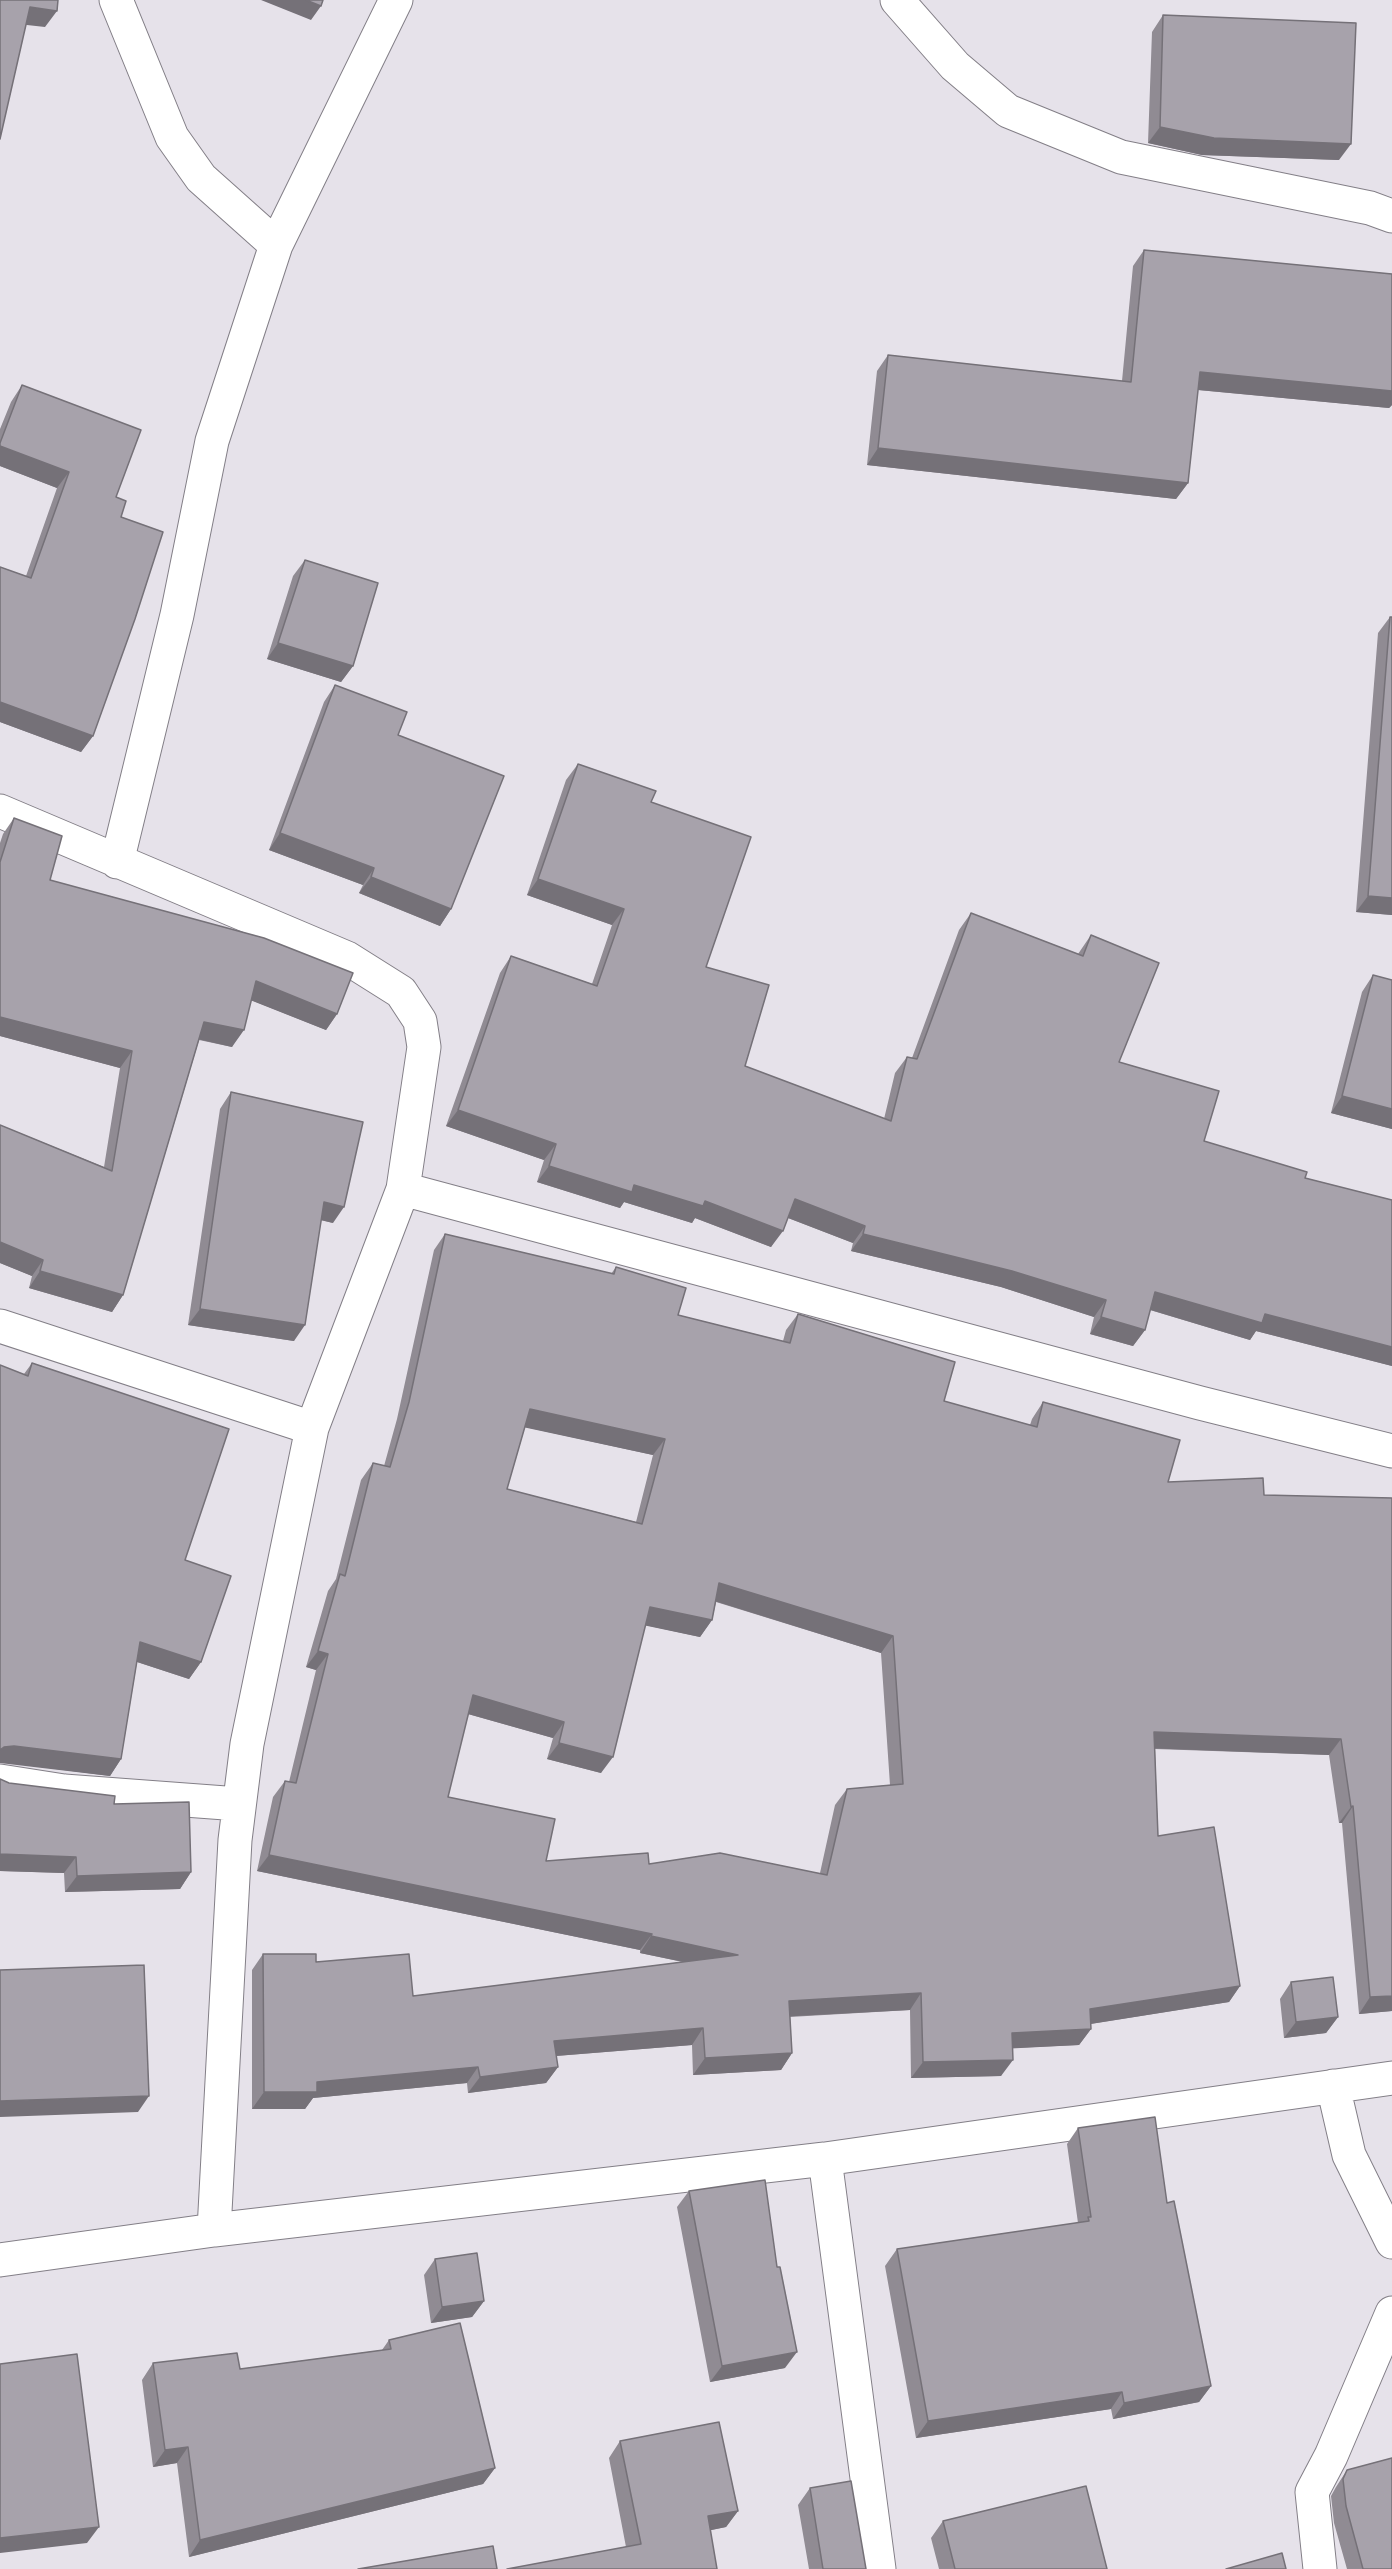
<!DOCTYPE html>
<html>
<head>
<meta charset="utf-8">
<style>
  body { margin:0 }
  canvas { display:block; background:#e6e2ea }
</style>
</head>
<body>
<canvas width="1392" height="2569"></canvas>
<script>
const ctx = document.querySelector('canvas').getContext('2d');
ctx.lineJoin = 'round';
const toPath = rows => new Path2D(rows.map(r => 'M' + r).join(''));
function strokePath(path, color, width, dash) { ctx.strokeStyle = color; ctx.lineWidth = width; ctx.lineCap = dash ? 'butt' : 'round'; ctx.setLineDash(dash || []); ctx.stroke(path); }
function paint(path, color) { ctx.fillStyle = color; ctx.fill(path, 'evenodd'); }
const street = toPath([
  [116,0,172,137,201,178,276,245],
  [897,0,955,66,1008,111,1121,157,1370,208,1392,216],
  [0,811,347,958,401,992,420,1021,424,1047,403,1189,312,1428,247,1744,235,1840,214,2230],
  [117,862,177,615,212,441,276,245,396,0],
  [403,1189,1200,1403,1392,1451],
  [0,1326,312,1428],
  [0,1781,64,1791,239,1804],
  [1333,2086,1349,2155,1392,2242],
  [825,2159,879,2569],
  [0,2260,214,2230,825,2159,1392,2078],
  [1320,2569,1312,2492,1331,2456,1392,2313]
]);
const wall = toPath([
  [1163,15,1339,160,1202,155,1148,143,1152,32],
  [1144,250,1392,274,1392,405,1389,408,1198,390,1188,483,1176,499,867,465,877,371,888,355,1122,381,1133,266],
  [22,385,116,497,121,517,93,736,81,752,0,722,0,567,26,576,57,488,0,466,0,429,11,402],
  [305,560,353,666,341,682,267,659,293,576],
  [1390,617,1392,617,1392,915,1356,912,1378,633],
  [335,685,398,735,451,909,440,926,359,893,363,885,269,850,324,702],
  [578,764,651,802,706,967,745,1066,884,1119,895,1073,907,1057,912,1058,959,930,971,913,1078,954,1091,935,1119,1062,1204,1141,1305,1178,1392,1200,1392,1366,1256,1331,1250,1340,1150,1310,1145,1330,1133,1346,1090,1334,1094,1317,1001,1287,851,1251,853,1243,788,1218,771,1247,695,1218,692,1223,624,1202,620,1208,537,1182,544,1160,446,1126,500,973,511,956,592,984,612,925,527,895,566,780],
  [14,818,50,880,337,1014,326,1030,251,1000,232,1047,199,1040,123,1295,112,1312,29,1288,32,1276,0,1263,0,1125,104,1167,120,1068,0,1036,0,843,3,834],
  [1373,975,1392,980,1392,1129,1331,1113,1362,992],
  [231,1092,333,1223,321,1220,294,1341,188,1325,220,1109],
  [445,1234,611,1274,616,1267,678,1315,783,1341,786,1330,798,1314,944,1401,1030,1425,1032,1419,1043,1402,1168,1482,1264,1495,1392,1498,1392,2011,1359,2014,1342,1823,1339,1823,1329,1755,1155,1749,1158,1836,1240,1986,1229,2002,1090,2024,1091,2029,1079,2045,1013,2048,1001,2076,911,2078,910,2010,790,2017,792,2053,781,2070,693,2075,692,2045,556,2056,558,2067,546,2083,468,2093,467,2083,313,2098,305,2109,252,2109,252,1970,263,1954,316,1962,413,1996,683,1962,640,1953,640,1950,257,1871,273,1797,285,1781,289,1782,316,1670,306,1667,328,1591,336,1579,361,1480,373,1463,384,1466,397,1419,434,1250],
  [525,1427,653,1455,636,1522,507,1489],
  [716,1602,881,1653,890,1785,847,1789,835,1805,820,1873,649,1864,546,1861,448,1797,468,1714,553,1738,547,1759,601,1773,645,1625,700,1637,712,1620],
  [32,1363,185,1560,201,1662,189,1679,137,1662,121,1759,110,1776,2,1762,24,1374],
  [0,1779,9,1783,114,1804,191,1872,180,1889,65,1892,64,1873,0,1871],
  [1291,1982,1338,2017,1326,2033,1284,2038,1280,1999],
  [1078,2128,1167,2203,1211,2386,1199,2402,1113,2419,1111,2409,916,2438,885,2266,897,2249,1078,2223,1067,2144],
  [689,2191,785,2368,710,2382,677,2207],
  [435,2259,484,2301,472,2317,431,2323,424,2275],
  [389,2340,495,2468,483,2484,189,2557,177,2463,153,2467,142,2380,153,2363,240,2369,382,2350],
  [620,2441,738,2511,726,2527,626,2547,609,2458],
  [1347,2470,1392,2569,1347,2569,1334,2523,1331,2496,1336,2487],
  [810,2488,866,2569,809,2569,798,2505],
  [943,2521,1107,2569,939,2569,931,2538]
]);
const shadedWall = toPath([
  [261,0,306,0,321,6,311,20],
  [30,7,57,11,45,27,18,24],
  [1160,127,1351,144,1339,160,1202,155,1148,143],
  [1200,372,1392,391,1392,405,1389,408,1188,389],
  [0,446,69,472,57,488,0,466],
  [878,448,1188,483,1176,499,867,465],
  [278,643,353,666,341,682,267,659],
  [0,702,93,736,81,752,0,722],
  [280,833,374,868,363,885,269,850],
  [371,877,451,909,440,926,359,893],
  [538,879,624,909,612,925,527,895],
  [1368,896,1392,898,1392,915,1356,912],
  [256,981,337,1014,326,1030,245,998],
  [0,1017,132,1051,120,1068,0,1036],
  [204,1022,244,1030,232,1047,193,1038],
  [1342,1096,1392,1109,1392,1129,1331,1113],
  [458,1110,556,1144,544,1160,446,1126],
  [549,1166,705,1201,783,1231,771,1247,695,1218,692,1223,624,1202,620,1208,537,1182],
  [795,1199,865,1226,853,1243,783,1216],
  [324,1202,344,1207,333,1223,312,1218],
  [863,1234,1012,1271,1106,1300,1094,1317,1001,1287,851,1251],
  [0,1242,43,1260,32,1276,0,1263],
  [40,1271,123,1295,112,1312,29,1288],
  [1155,1292,1265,1314,1392,1347,1392,1366,1256,1331,1250,1340,1144,1308],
  [200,1309,305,1325,294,1341,188,1325],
  [1101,1317,1145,1330,1133,1346,1090,1334],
  [530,1409,665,1439,653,1455,518,1426],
  [719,1583,893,1636,881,1653,708,1599],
  [650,1607,712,1620,700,1637,638,1624],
  [140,1642,201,1662,189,1679,128,1659],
  [318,1651,328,1654,316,1670,306,1667],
  [473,1695,564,1722,553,1738,461,1712],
  [1154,1732,1341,1739,1329,1755,1143,1748],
  [559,1743,613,1757,601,1773,547,1759],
  [14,1746,121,1759,110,1776,0,1763,0,1750,4,1747],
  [1353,1806,1342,1823,1339,1823,1351,1807],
  [0,1854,76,1857,64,1873,0,1871],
  [269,1855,652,1934,640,1950,257,1871],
  [191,1872,180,1889,65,1892,77,1876],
  [651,1936,738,1955,727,1971,640,1953],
  [1240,1986,1229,2002,1078,2026,1090,2009],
  [921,1993,910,2010,777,2017,789,2001],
  [1392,1996,1392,2011,1359,2014,1370,1997],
  [1338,2017,1326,2033,1284,2038,1296,2022],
  [703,2028,692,2045,543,2057,554,2041],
  [1091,2029,1079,2045,1001,2049,1012,2033],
  [792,2053,781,2070,693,2075,705,2058],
  [1013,2060,1001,2076,911,2078,923,2062],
  [478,2067,467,2083,313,2098,305,2109,252,2109,264,2092,317,2082],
  [558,2067,546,2083,468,2093,480,2077],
  [149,2096,138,2112,0,2117,0,2101],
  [484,2301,472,2317,431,2323,442,2307],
  [797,2352,785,2368,710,2382,722,2366],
  [1211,2386,1199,2402,1113,2419,1124,2403],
  [1122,2392,1111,2409,916,2438,928,2421],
  [188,2447,177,2463,153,2467,165,2450],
  [495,2468,483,2484,189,2557,200,2540],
  [738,2511,726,2527,697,2533,708,2516],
  [99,2527,87,2543,0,2553,0,2538]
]);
const building = toPath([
  [0,0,58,0,57,11,30,7,0,139,0,0],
  [306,0,323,0,321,6,306,0],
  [1163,15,1356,23,1351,144,1214,138,1160,127,1163,15],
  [1144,250,1392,274,1392,391,1200,372,1188,483,878,448,888,355,1131,382,1144,250],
  [22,385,141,430,116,497,126,501,121,517,163,532,135,619,93,736,0,702,0,567,31,578,69,472,0,446,0,443,22,385],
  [305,560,378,583,353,666,278,643,305,560],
  [1390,617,1392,617,1392,898,1368,896,1390,617],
  [335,685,407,712,398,735,504,776,451,909,371,877,374,868,280,833,335,685],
  [578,764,656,791,651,802,751,837,706,967,769,985,745,1066,891,1121,907,1057,917,1059,971,913,1083,956,1091,935,1159,963,1119,1062,1219,1091,1204,1141,1307,1172,1305,1178,1392,1200,1392,1347,1265,1314,1262,1323,1155,1292,1145,1330,1101,1317,1106,1300,1012,1271,863,1234,865,1226,795,1199,783,1231,705,1201,703,1206,634,1185,632,1192,549,1166,556,1144,458,1110,511,956,597,986,624,909,538,879,578,764],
  [14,818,62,836,50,880,264,938,353,973,337,1014,256,981,244,1030,204,1022,123,1295,40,1271,43,1260,0,1242,0,1125,112,1171,132,1051,0,1017,0,862,14,818],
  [1373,975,1392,980,1392,1109,1342,1096,1373,975],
  [231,1092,363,1122,344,1207,324,1202,305,1325,200,1309,231,1092],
  [445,1234,614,1274,616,1267,686,1288,678,1315,790,1343,798,1314,955,1362,944,1401,1037,1427,1043,1402,1180,1440,1168,1482,1263,1478,1264,1495,1392,1498,1392,1996,1370,1997,1353,1806,1351,1807,1341,1739,1154,1732,1158,1836,1214,1827,1240,1986,1090,2009,1091,2029,1012,2033,1013,2060,923,2062,921,1993,789,2001,792,2053,705,2058,703,2028,554,2041,558,2067,480,2077,478,2067,317,2082,317,2092,264,2092,263,1954,316,1954,316,1962,409,1954,413,1996,738,1955,651,1936,652,1934,269,1855,285,1781,296,1783,328,1654,318,1651,340,1574,345,1576,373,1463,390,1467,409,1402,445,1234],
  [530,1409,665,1439,642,1524,507,1489,530,1409],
  [719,1583,893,1636,903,1784,847,1789,827,1875,720,1853,649,1864,648,1853,546,1861,555,1819,448,1797,473,1695,564,1722,559,1743,613,1757,650,1607,712,1620,719,1583],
  [32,1363,229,1429,185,1560,231,1576,201,1662,140,1642,121,1759,14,1746,4,1747,0,1750,0,1365,28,1376,32,1363],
  [0,1779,9,1783,115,1796,114,1804,189,1802,191,1872,77,1876,76,1857,0,1854,0,1779],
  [144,1965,149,2096,0,2101,0,1970,144,1965],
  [1333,1977,1338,2017,1296,2022,1291,1982,1333,1977],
  [1155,2117,1167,2203,1174,2201,1211,2386,1124,2403,1122,2392,928,2421,897,2249,1089,2221,1088,2217,1091,2217,1078,2128,1155,2117],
  [765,2180,777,2267,780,2267,797,2352,722,2366,689,2191,765,2180],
  [477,2253,484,2301,442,2307,435,2259,477,2253],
  [460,2323,495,2468,200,2540,188,2447,165,2450,153,2363,237,2353,240,2369,391,2349,389,2340,460,2323],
  [77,2354,99,2527,0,2538,0,2364,77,2354],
  [719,2422,738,2511,708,2516,717,2569,507,2569,641,2544,620,2441,719,2422],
  [1392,2458,1392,2569,1363,2569,1346,2506,1343,2479,1347,2470,1392,2458],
  [851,2481,866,2569,823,2569,810,2488,851,2481],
  [1086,2486,1107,2569,955,2569,943,2521,1086,2486],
  [493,2546,497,2569,358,2569,493,2546],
  [1282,2553,1286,2569,1226,2569,1282,2553]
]);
strokePath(street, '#837f87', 35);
strokePath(street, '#fff', 33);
paint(wall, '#908b93');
paint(shadedWall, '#757178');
paint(building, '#a7a2ab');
strokePath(building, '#757178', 1.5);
</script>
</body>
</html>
